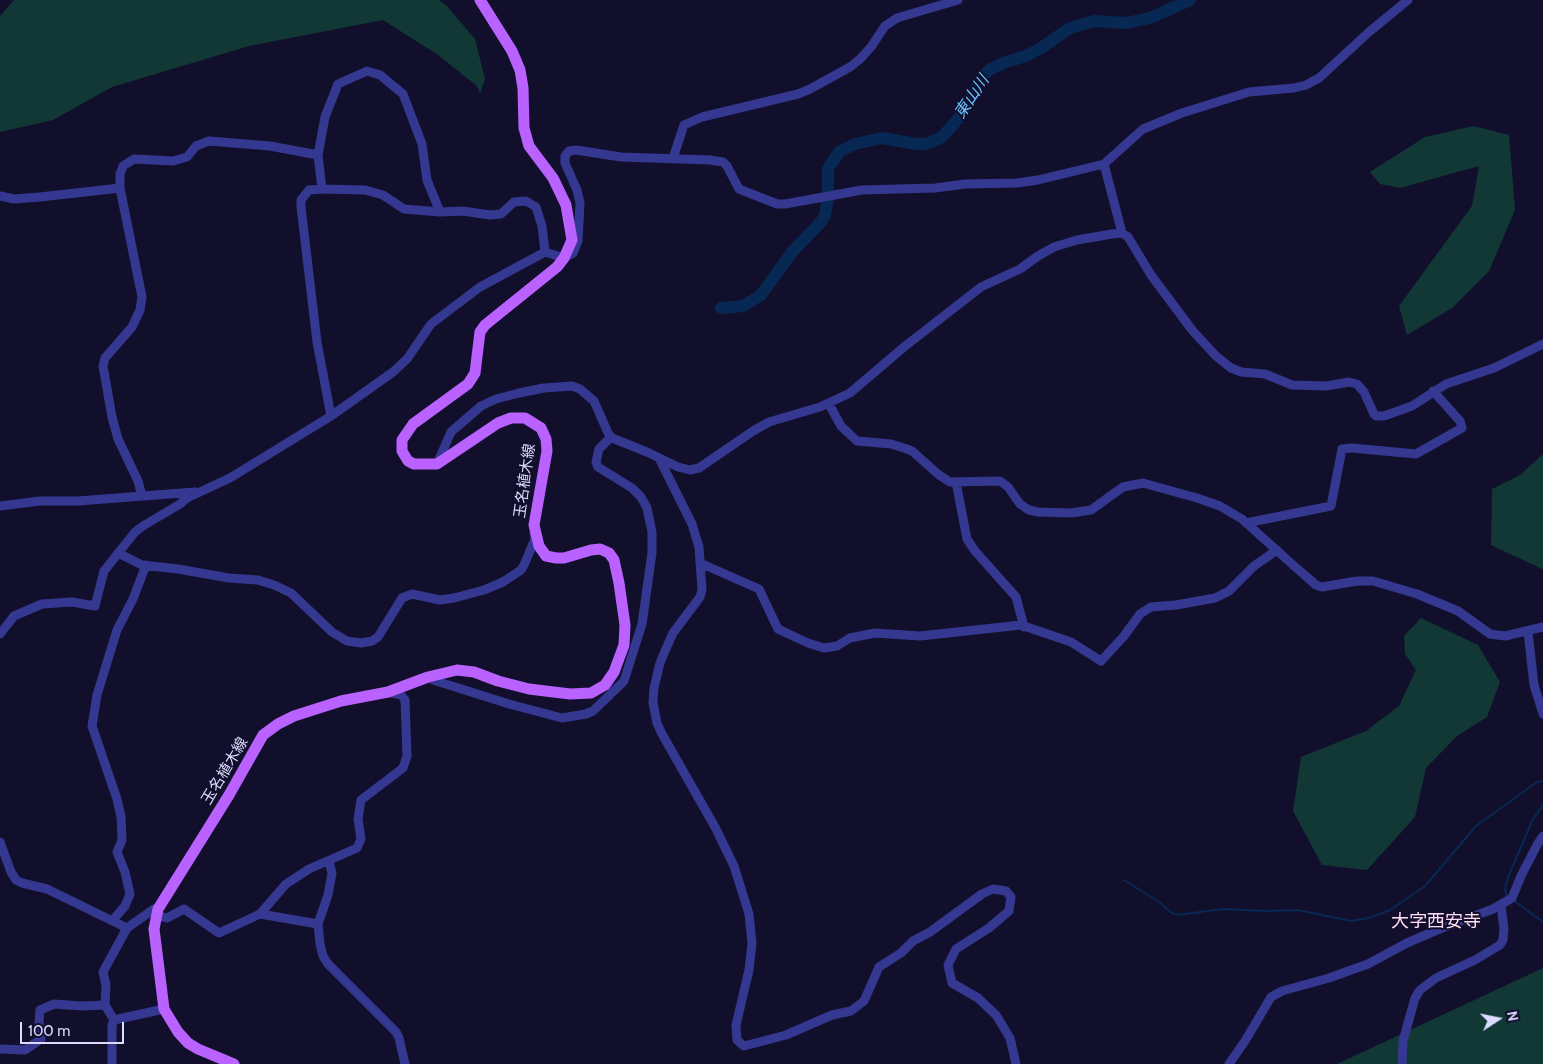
<!DOCTYPE html>
<html>
<head>
<meta charset="utf-8">
<style>
  body { margin:0 }
  #map { position:relative; width:1543px; height:1064px; overflow:hidden; background:#120f2d; font-family:Cabin,sans-serif }
  canvas { display:block }
  .north { position:absolute; left:1473px; top:994px; width:50px; height:50px; -webkit-text-stroke:4px #120f2d; paint-order:stroke; rotate:79deg; font-size:14px; font-weight:700; line-height:20px; text-align:center; color:#dcdbff }
  .north::after { content:''; display:block; margin:auto; width:18px; height:22px; background:#dcdbff; clip-path:polygon(50% 0,100% 100%,50% 72%,0 100%) }
  .scale { position:absolute; left:20px; top:1022px; width:104px; height:22px; box-sizing:border-box; border:2px solid #dcdbff; border-top:0; padding-left:6px; font-size:15px; line-height:18px; white-space:nowrap; color:#dcdbff; -webkit-text-stroke:4px #120f2d; paint-order:stroke }
</style>
</head>
<body>
<div id="map">
<canvas width="1543" height="1064"></canvas>
<div class="north">N</div>
<div class="scale">100 m</div>
</div>
<script>
const ctx = document.querySelector('canvas').getContext('2d');
ctx.lineJoin = 'round';
function paint(path, color) { ctx.fillStyle = color; ctx.fill(path, 'evenodd'); }
const toPath = rows => new Path2D(rows.map(r => 'M' + r).join(''));
function strokePath(path, color, width, dash) { ctx.strokeStyle = color; ctx.lineWidth = width; ctx.lineCap = dash ? 'butt' : 'round'; ctx.setLineDash(dash || []); ctx.stroke(path); }
function write(font, color, halo, rows, align = 'center') {
  ctx.font = font + ' Cabin,"Noto Sans JP",sans-serif'; ctx.lineWidth = 4; ctx.setLineDash([]); ctx.textBaseline = 'middle'; ctx.strokeStyle = halo; ctx.fillStyle = color; for (const [text, x, y, turn = 0] of rows) {
    ctx.save(); ctx.translate(x, y); ctx.rotate((+turn || 0) * Math.PI / 180); ctx.textAlign = isNaN(turn) ? turn : align; if (halo) ctx.strokeText(text, 0, 0); ctx.fillText(text, 0, 0); ctx.restore();
  }
}
const green = toPath([
  [14,0,439,0,446,5,475,39,485,79,480,94,477,86,438,55,383,20,249,46,112,87,53,120,0,132,0,16],
  [1473,126,1509,135,1515,210,1489,271,1452,308,1407,335,1399,306,1472,206,1479,166,1400,188,1380,184,1370,172,1425,137],
  [1543,454,1543,569,1542,569,1491,545,1492,489,1520,475],
  [1421,618,1478,645,1500,682,1487,717,1457,736,1426,768,1415,817,1367,870,1322,865,1293,811,1301,757,1366,731,1399,706,1416,670,1405,654,1404,636],
  [1543,968,1543,1064,1337,1064]
]);
const stream = toPath([
  [1124,880,1159,902,1172,913,1178,915,1223,909,1266,911,1298,910,1351,921,1369,918,1390,910,1425,886,1476,826,1537,782,1543,781],
  [1509,897,1506,894,1505,888,1508,877,1533,819,1543,805],
  [1513,900,1543,922]
]);
const river = toPath([
  [721,308,743,306,761,295,792,252,821,222,825,215,828,197,828,169,839,152,855,144,882,138,916,144,926,144,938,139,943,136,958,119,983,76,989,70,1006,62,1026,56,1041,48,1070,28,1094,21,1126,23,1150,18,1190,0]
]);
const minor = toPath([
  [318,155,325,117,338,84,367,71,380,75,403,94,422,144,427,180,440,212],
  [673,158,684,125,702,117,798,94,810,89,850,67,860,59,871,47,885,26,897,18,958,0],
  [1104,164,1122,233],
  [0,196,14,199,40,197,120,188],
  [829,404,841,426,857,441,891,444,904,448,912,451,939,475,950,482,1000,481,1008,487,1020,504,1029,510,1038,512,1071,513,1091,510,1123,487,1143,483,1197,498,1220,506,1242,519,1293,565,1316,585,1322,587,1357,581,1373,581,1417,594,1458,611,1490,634,1505,636,1543,627],
  [331,416,317,342,301,207,301,200,309,190,322,189,365,190,383,195,404,209,440,212,463,211,490,215,501,214,514,202,526,201,536,207,542,226,545,252],
  [659,458,692,524,699,547,702,590,700,597,673,633,665,651,660,663,654,688,653,703,657,723,662,734,715,827,734,866,749,914,752,943,749,970,736,1025,737,1040,744,1046,786,1035,832,1015,851,1011,864,1001,879,967,901,953,913,941,930,932,982,894,993,889,1006,891,1011,897,1009,911,989,928,956,949,948,965,952,983,978,998,996,1015,1010,1038,1016,1064],
  [437,464,451,432,481,406,496,399,519,393,544,388,572,386,580,389,594,401,608,433,612,438,647,452,678,467,690,470,699,468,753,431,769,422,820,407,850,393,904,347,981,287,1020,269,1038,256,1054,247,1077,240,1112,234,1122,233,1128,237,1151,275,1192,330,1216,356,1231,368,1241,372,1265,374,1292,385,1326,386,1349,382,1357,384,1364,392,1374,414,1376,416,1384,416,1412,406,1446,384,1494,368,1543,344],
  [956,482,967,539,975,551,1016,597,1024,627],
  [142,496,138,481,118,439,112,417,103,366,105,358,132,327,140,310,142,297,120,188,120,174,123,166,134,159,173,161,187,157,196,146,209,141,270,146,318,155,322,189],
  [0,506,40,501,78,501,195,492],
  [1246,523,1331,506,1342,449,1352,448,1416,454,1462,428,1460,421,1433,391],
  [118,553,142,565,178,569,229,578,258,580,274,585,291,593,332,632,347,641,361,643,372,641,378,637,402,598,412,594,440,600,454,598,484,590,503,582,521,570,524,565,535,539,534,533],
  [700,563,759,589,778,629,808,643,824,648,837,646,850,638,875,633,920,636,1021,625,1071,642,1101,661,1124,636,1140,614,1151,607,1176,605,1215,598,1229,591,1254,566,1277,550],
  [1528,632,1534,685,1543,714],
  [0,634,14,616,42,604,72,602,95,606,104,571,135,532,143,526,180,504,187,498,230,478,331,416,393,372,407,359,431,324,480,287,545,252,564,258,573,253,578,241,580,203,577,190,565,163,565,156,569,151,576,150,621,157,710,160,723,162,727,166,739,189,777,204,785,204,862,190,935,188,965,184,1017,183,1038,180,1104,164,1143,129,1182,113,1249,92,1294,88,1306,85,1319,78,1369,32,1408,0],
  [428,677,433,680,509,704,562,718,586,714,593,711,624,681,642,624,652,553,652,532,647,508,641,497,632,488,598,467,596,462,599,449,611,437],
  [0,842,11,872,16,880,22,883,47,889,127,928,154,909,158,909],
  [329,861,332,873,328,895,318,924,320,944,323,956,328,964,396,1032,399,1038,405,1064],
  [156,915,167,918,184,909,219,933,260,914],
  [113,920,125,906,130,894,125,872,117,852,122,840,121,817,117,799,92,726,97,695,117,630,133,599,146,565],
  [318,924,260,914,286,884,309,869,357,848,361,839,358,819,361,800,403,768,407,756,405,700,401,695,388,692],
  [105,1005,106,985,103,972,127,928],
  [114,1020,164,1009],
  [0,1049,25,1050,41,1039,39,1023,40,1010,54,1004,82,1006,105,1005,114,1020,112,1025,112,1064],
  [1229,1064,1245,1041,1271,997,1282,991,1329,978,1368,964,1407,943,1437,930,1493,909,1512,898,1521,876,1537,845,1543,836],
  [1402,1064,1403,1041,1415,998,1420,990,1436,978,1475,960,1500,945,1503,940,1504,929,1501,905]
]);
const major = toPath([
  [234,1064,198,1049,188,1043,178,1032,164,1009,154,929,158,909,229,795,263,735,278,724,294,716,341,701,388,692,428,677,457,670,474,672,498,681,529,689,570,694,591,693,605,685,614,672,624,645,625,625,619,583,614,560,609,553,600,549,591,550,564,558,556,558,546,556,539,546,534,525,547,451,546,439,541,428,525,418,511,418,498,423,437,464,414,464,408,461,402,451,402,440,413,424,468,384,475,373,480,332,485,325,557,267,564,258,572,240,566,205,553,178,529,146,524,128,523,88,520,70,512,51,480,0]
]);
const streetNames = [
  ["玉名植木線",525,481,-82],
  ["玉名植木線",225,771,-59]
];
const waterNames = [
  ["東山川",972,97,-56]
];
const quarterNames = [
  ["大字西安寺",1436,922]
];
paint(green, '#113834');
strokePath(stream, '#072853', 2);
strokePath(river, '#072853', 12);
strokePath(minor, '#353890', 9);
strokePath(major, '#b962ff', 11);
write('15px', '#dcdbff', '#120f2d', streetNames);
write('italic 16px', '#69c4ff', '#120f2d', waterNames);
write('18px', '#ffddf5', '#120f2d', quarterNames);
</script>
</body>
</html>
